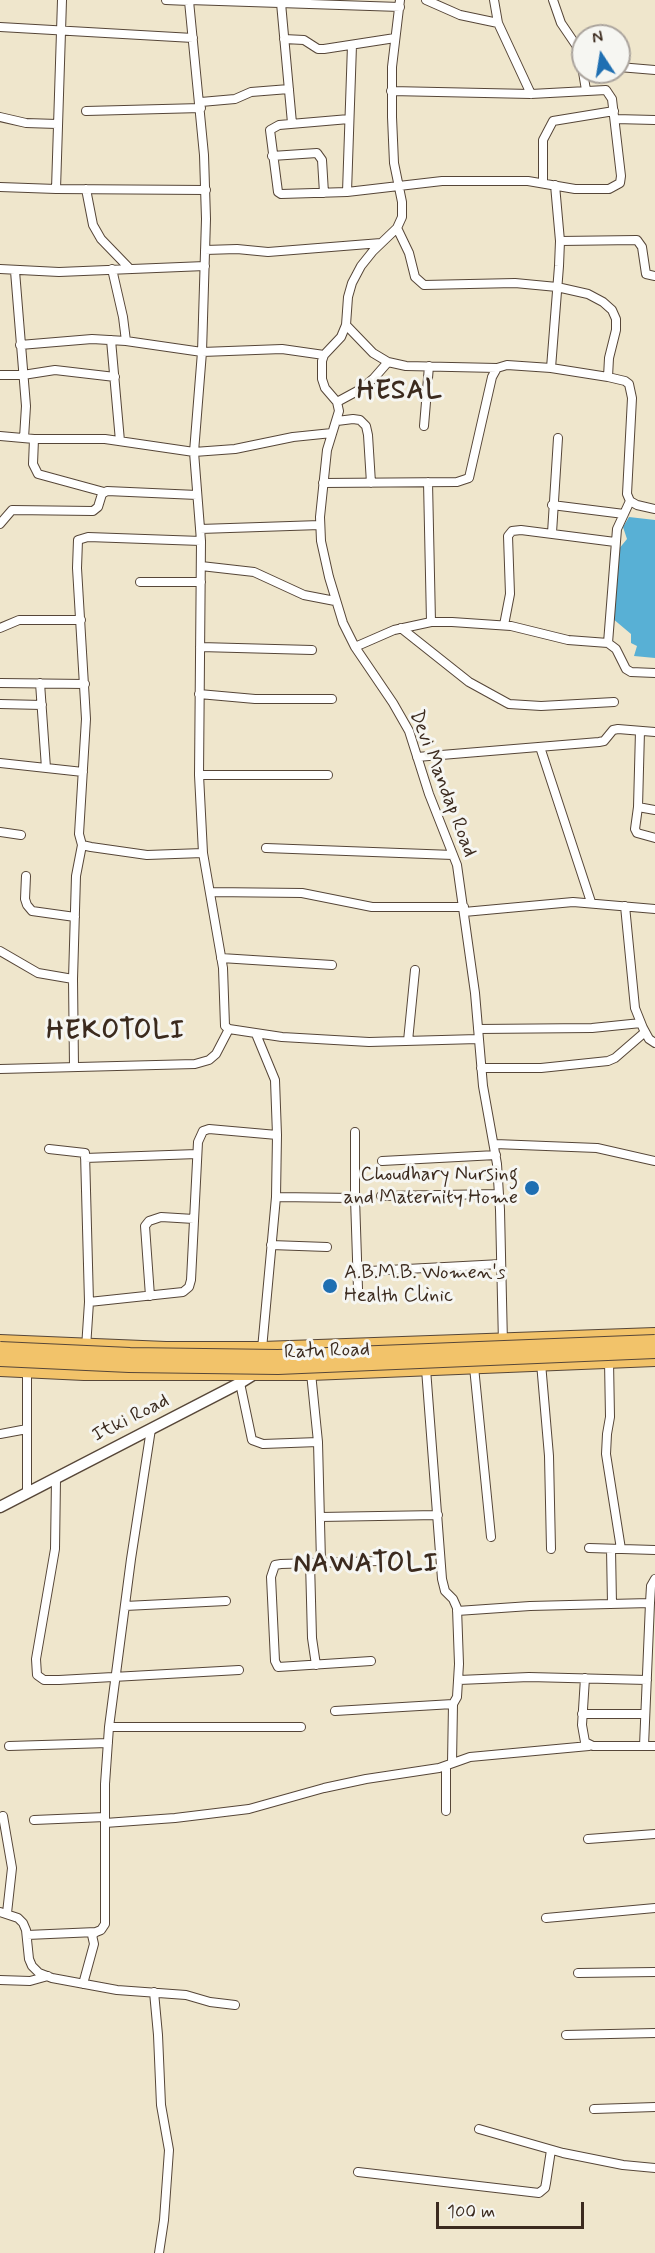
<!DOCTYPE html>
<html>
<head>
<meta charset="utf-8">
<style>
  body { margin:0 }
  #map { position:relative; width:655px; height:2253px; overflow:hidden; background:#efe6cc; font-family:Mynerve,sans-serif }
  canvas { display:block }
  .north { position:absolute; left:571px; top:24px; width:60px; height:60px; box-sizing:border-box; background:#f6f6f2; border:2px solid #aba49d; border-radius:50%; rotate:348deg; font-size:16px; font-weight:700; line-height:24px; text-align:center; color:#3b2a1e }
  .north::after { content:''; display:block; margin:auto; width:21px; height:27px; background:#1f6fb2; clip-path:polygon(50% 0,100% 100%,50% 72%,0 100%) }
  .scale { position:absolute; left:436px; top:2202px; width:148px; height:27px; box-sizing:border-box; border:3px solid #3b2a1e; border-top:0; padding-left:8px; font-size:18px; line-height:21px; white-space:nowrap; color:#3b2a1e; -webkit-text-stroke:4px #f6f6f2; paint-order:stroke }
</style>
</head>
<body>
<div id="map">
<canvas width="655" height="2253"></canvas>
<div class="north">N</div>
<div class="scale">100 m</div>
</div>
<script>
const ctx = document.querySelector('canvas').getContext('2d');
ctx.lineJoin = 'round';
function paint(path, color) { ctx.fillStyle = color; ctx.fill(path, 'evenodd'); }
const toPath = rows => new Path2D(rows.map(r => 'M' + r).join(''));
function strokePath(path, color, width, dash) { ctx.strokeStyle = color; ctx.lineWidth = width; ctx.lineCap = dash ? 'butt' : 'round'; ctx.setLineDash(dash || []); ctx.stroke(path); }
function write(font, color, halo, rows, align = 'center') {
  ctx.font = font + ' Mynerve,sans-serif'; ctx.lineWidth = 6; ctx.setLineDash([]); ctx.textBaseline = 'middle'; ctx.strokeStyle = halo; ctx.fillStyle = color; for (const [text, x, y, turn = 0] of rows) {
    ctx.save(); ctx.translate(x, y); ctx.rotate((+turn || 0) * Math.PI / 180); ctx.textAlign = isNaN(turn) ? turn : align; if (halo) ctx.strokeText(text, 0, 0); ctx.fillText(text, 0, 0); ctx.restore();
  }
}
const water = toPath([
  [629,517,655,520,655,658,634,656,637,646,631,643,631,634,612,618,618,550,627,539,623,527]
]);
const minor = toPath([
  [62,0,56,189,206,190],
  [166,0,189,1,204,155,206,219,202,352,194,452,201,541,199,775,203,853,223,968,225,1026,229,1029,282,1037,369,1042,478,1039],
  [189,0,400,7],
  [400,0,392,67,392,117,394,163,402,202,402,217,397,228,373,251,361,266,352,283,348,297,346,325,341,337,324,355,322,361,322,379,325,388,337,402,339,411,327,450,320,517,321,541,329,577,343,623,355,647,393,703,409,731,429,794,457,865,475,993,483,1086,497,1164,500,1210,503,1344],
  [426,0,460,15,498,23],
  [494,0,498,23,531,94],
  [553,0,561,23,580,51,583,69],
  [281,3,292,123],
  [0,27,193,38],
  [284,39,304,40,318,49,324,49,395,38],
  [619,67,655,70],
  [583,72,586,90],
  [201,102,235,99,251,92,289,89],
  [86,111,201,108],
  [0,117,26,123,57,124],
  [349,119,279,125,270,130,278,192,281,194,347,192,442,181,528,181,575,189,609,189,620,183,621,176,612,99,606,90,531,94,391,91],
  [615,119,655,120],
  [272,156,317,153,322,160,324,193],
  [543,182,543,140,553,121,614,111],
  [0,187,56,189],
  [86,189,93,225,101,239,130,269],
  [347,192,352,45],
  [397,228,409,253,415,277,424,285,515,283,557,287,588,294,603,302,612,310,616,319,616,330,609,358,608,377],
  [560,241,637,240,642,247,646,274,655,276],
  [205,250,237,249,268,252,381,243],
  [0,269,59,272,205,266],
  [112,269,123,317,126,341],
  [15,271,26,406,24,438],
  [346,325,373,353,388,362,406,366,497,368],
  [111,340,120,441],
  [20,345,92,339,126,341,202,352,282,349,324,355],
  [551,368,559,266,560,241,555,185],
  [0,375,23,375,55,370,115,377],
  [337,402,361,389,374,378,388,362],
  [337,421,353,419,360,420,366,426,368,435,371,483],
  [424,426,429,366],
  [0,436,34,439,105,439,194,452,235,449,293,437,332,433],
  [34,439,33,464,38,474,104,492],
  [428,482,431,622],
  [323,483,457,482,469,478,492,377,497,368,507,365,551,368,608,377,625,381,629,384,632,398,627,494,630,501,637,505,655,509],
  [552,505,624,514],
  [0,524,12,510,93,511,98,507,102,494,107,491,197,495],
  [200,529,320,525],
  [552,533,558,438],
  [201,541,88,537,78,540,77,568,86,719,79,834,82,845,91,847,147,855,203,853],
  [201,566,254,572,304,595,335,601],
  [140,582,201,582],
  [504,625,510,594,508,536,512,531,521,530,615,542],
  [0,628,19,620,81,620],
  [401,628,469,682,509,704,541,706,614,702],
  [608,643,617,529,630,501],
  [200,647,312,650],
  [355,647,394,630,431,622,452,622,511,626,568,640,608,643,616,649,626,669,631,672,655,673],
  [0,683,85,684],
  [40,683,46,768],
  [199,694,255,699,332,699],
  [0,704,42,705],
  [640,731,638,807,655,810],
  [540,747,591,902],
  [417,757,599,742,604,741,613,730,618,729,655,732],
  [0,763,83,772],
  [199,775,328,775],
  [638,807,635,829,637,833,655,838],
  [0,832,21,835],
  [266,848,453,855],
  [26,876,25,899,27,905,32,911,75,917],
  [210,892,302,893,372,907,464,907],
  [625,906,635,1008,643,1028,649,1039,655,1043],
  [464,912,573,902,655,909],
  [0,951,38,973,73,979],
  [221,958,332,965],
  [478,1029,592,1028,641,1023],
  [256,1034,275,1080,277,1135,276,1197,262,1349],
  [408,1041,415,970],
  [74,1067,73,979,76,876,82,845],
  [481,1068,541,1068,608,1061,615,1058,645,1032],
  [0,1069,195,1064,209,1060,216,1054,229,1029],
  [495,1144,597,1148,655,1161],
  [49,1149,85,1153,89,1302],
  [85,1158,197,1154],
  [382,1161,496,1155],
  [381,1196,499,1194],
  [276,1197,355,1198,358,1289],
  [355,1198,355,1132],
  [271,1245,327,1247],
  [369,1271,501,1264],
  [150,1296,145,1226,149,1221,161,1217,194,1219],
  [86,1348,89,1302,183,1292,189,1287,191,1280,198,1142,203,1131,209,1129,277,1135],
  [609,1361,610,1417,607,1434,606,1454,621,1549],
  [541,1363,549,1456,551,1549],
  [474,1367,491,1537],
  [27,1369,27,1493],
  [311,1373,318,1442,321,1562],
  [240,1383,252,1440,263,1444,318,1442],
  [0,1434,27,1429],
  [56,1479,55,1549,36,1659,37,1675,44,1680,59,1680,239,1670],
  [320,1517,438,1515],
  [589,1548,655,1550],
  [611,1549,612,1604],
  [310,1562,312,1638,316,1665],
  [125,1606,226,1601],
  [457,1611,530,1606,650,1603],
  [371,1661,278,1667,275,1661,271,1577,275,1565,281,1564,379,1561],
  [585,1678,582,1725,585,1742,593,1746,655,1746],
  [459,1680,529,1677,647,1680],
  [335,1711,453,1704,457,1697,459,1664,457,1608,453,1599,445,1591,442,1579,426,1369],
  [582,1714,645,1714],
  [109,1727,301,1727],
  [9,1746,108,1743],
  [644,1746,650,1603,651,1586,655,1579],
  [452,1763,453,1704],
  [446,1811,446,1766],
  [3,1816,12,1868,7,1913],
  [34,1820,105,1817],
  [105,1823,175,1818,249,1809,324,1788,366,1779,439,1768,470,1757,589,1746],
  [588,1839,655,1834],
  [0,1912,18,1918,23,1923,26,1930,29,1959,32,1966,39,1973,52,1978,117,1990,186,1995,210,2002,235,2005],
  [546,1918,655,1908],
  [27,1935,96,1932,101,1930,105,1924,105,1784,109,1727,131,1559,151,1429],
  [578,1973,655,1972],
  [0,1980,30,1981,48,1976],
  [83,1984,94,1944,92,1935,96,1932],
  [154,1992,158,2035,161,2105,169,2150,164,2220,159,2253],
  [566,2035,655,2033],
  [594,2109,655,2107],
  [479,2129,563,2153,623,2165,655,2168],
  [358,2172,539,2193,545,2188,546,2183,551,2150]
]);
const tertiary = toPath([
  [0,1507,240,1383,256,1373]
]);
const primary = toPath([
  [0,1342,166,1349,262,1349,655,1335],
  [0,1369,84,1373,311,1373,655,1359]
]);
const primaryBridge = toPath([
  [0,1349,130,1355,278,1357,655,1342],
  [0,1359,129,1365,278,1367,655,1351]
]);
const markers = [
  [532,1188,8,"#1f6fb2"],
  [330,1286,8,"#1f6fb2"]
];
const streetNames = [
  ["Devi Mandap Road",442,784,69],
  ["Ratu Road",327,1352,-2],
  ["Itki Road",131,1419,-27]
];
const poiNames = [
  ["Choudhary Nursing",518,1176],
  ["and Maternity Home",518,1199],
  ["A.B.M.B. Women's",344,1274,"left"],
  ["Health Clinic",344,1297,"left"]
];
const districtNames = [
  ["HESAL",400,393],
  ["HEKOTOLI",116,1033],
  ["NAWATOLI",366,1566]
];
paint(water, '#58b0d5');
strokePath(minor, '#564638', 10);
strokePath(tertiary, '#564638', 13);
strokePath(primary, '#564638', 16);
strokePath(minor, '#fff', 8);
strokePath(tertiary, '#fff', 10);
strokePath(primary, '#f2c36a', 14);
strokePath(primaryBridge, '#564638', 16, []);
strokePath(primaryBridge, '#f2c36a', 14);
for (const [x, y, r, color] of markers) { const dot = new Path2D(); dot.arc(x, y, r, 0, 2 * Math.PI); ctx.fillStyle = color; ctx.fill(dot); strokePath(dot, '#f6f6f2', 2); }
write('20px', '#3b2a1e', '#f6f6f2', streetNames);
write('20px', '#3b2a1e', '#f6f6f2', poiNames, 'right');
ctx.letterSpacing = '1.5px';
write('bold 26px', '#3b2a1e', '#f6f6f2', districtNames);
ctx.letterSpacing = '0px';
</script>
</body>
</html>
